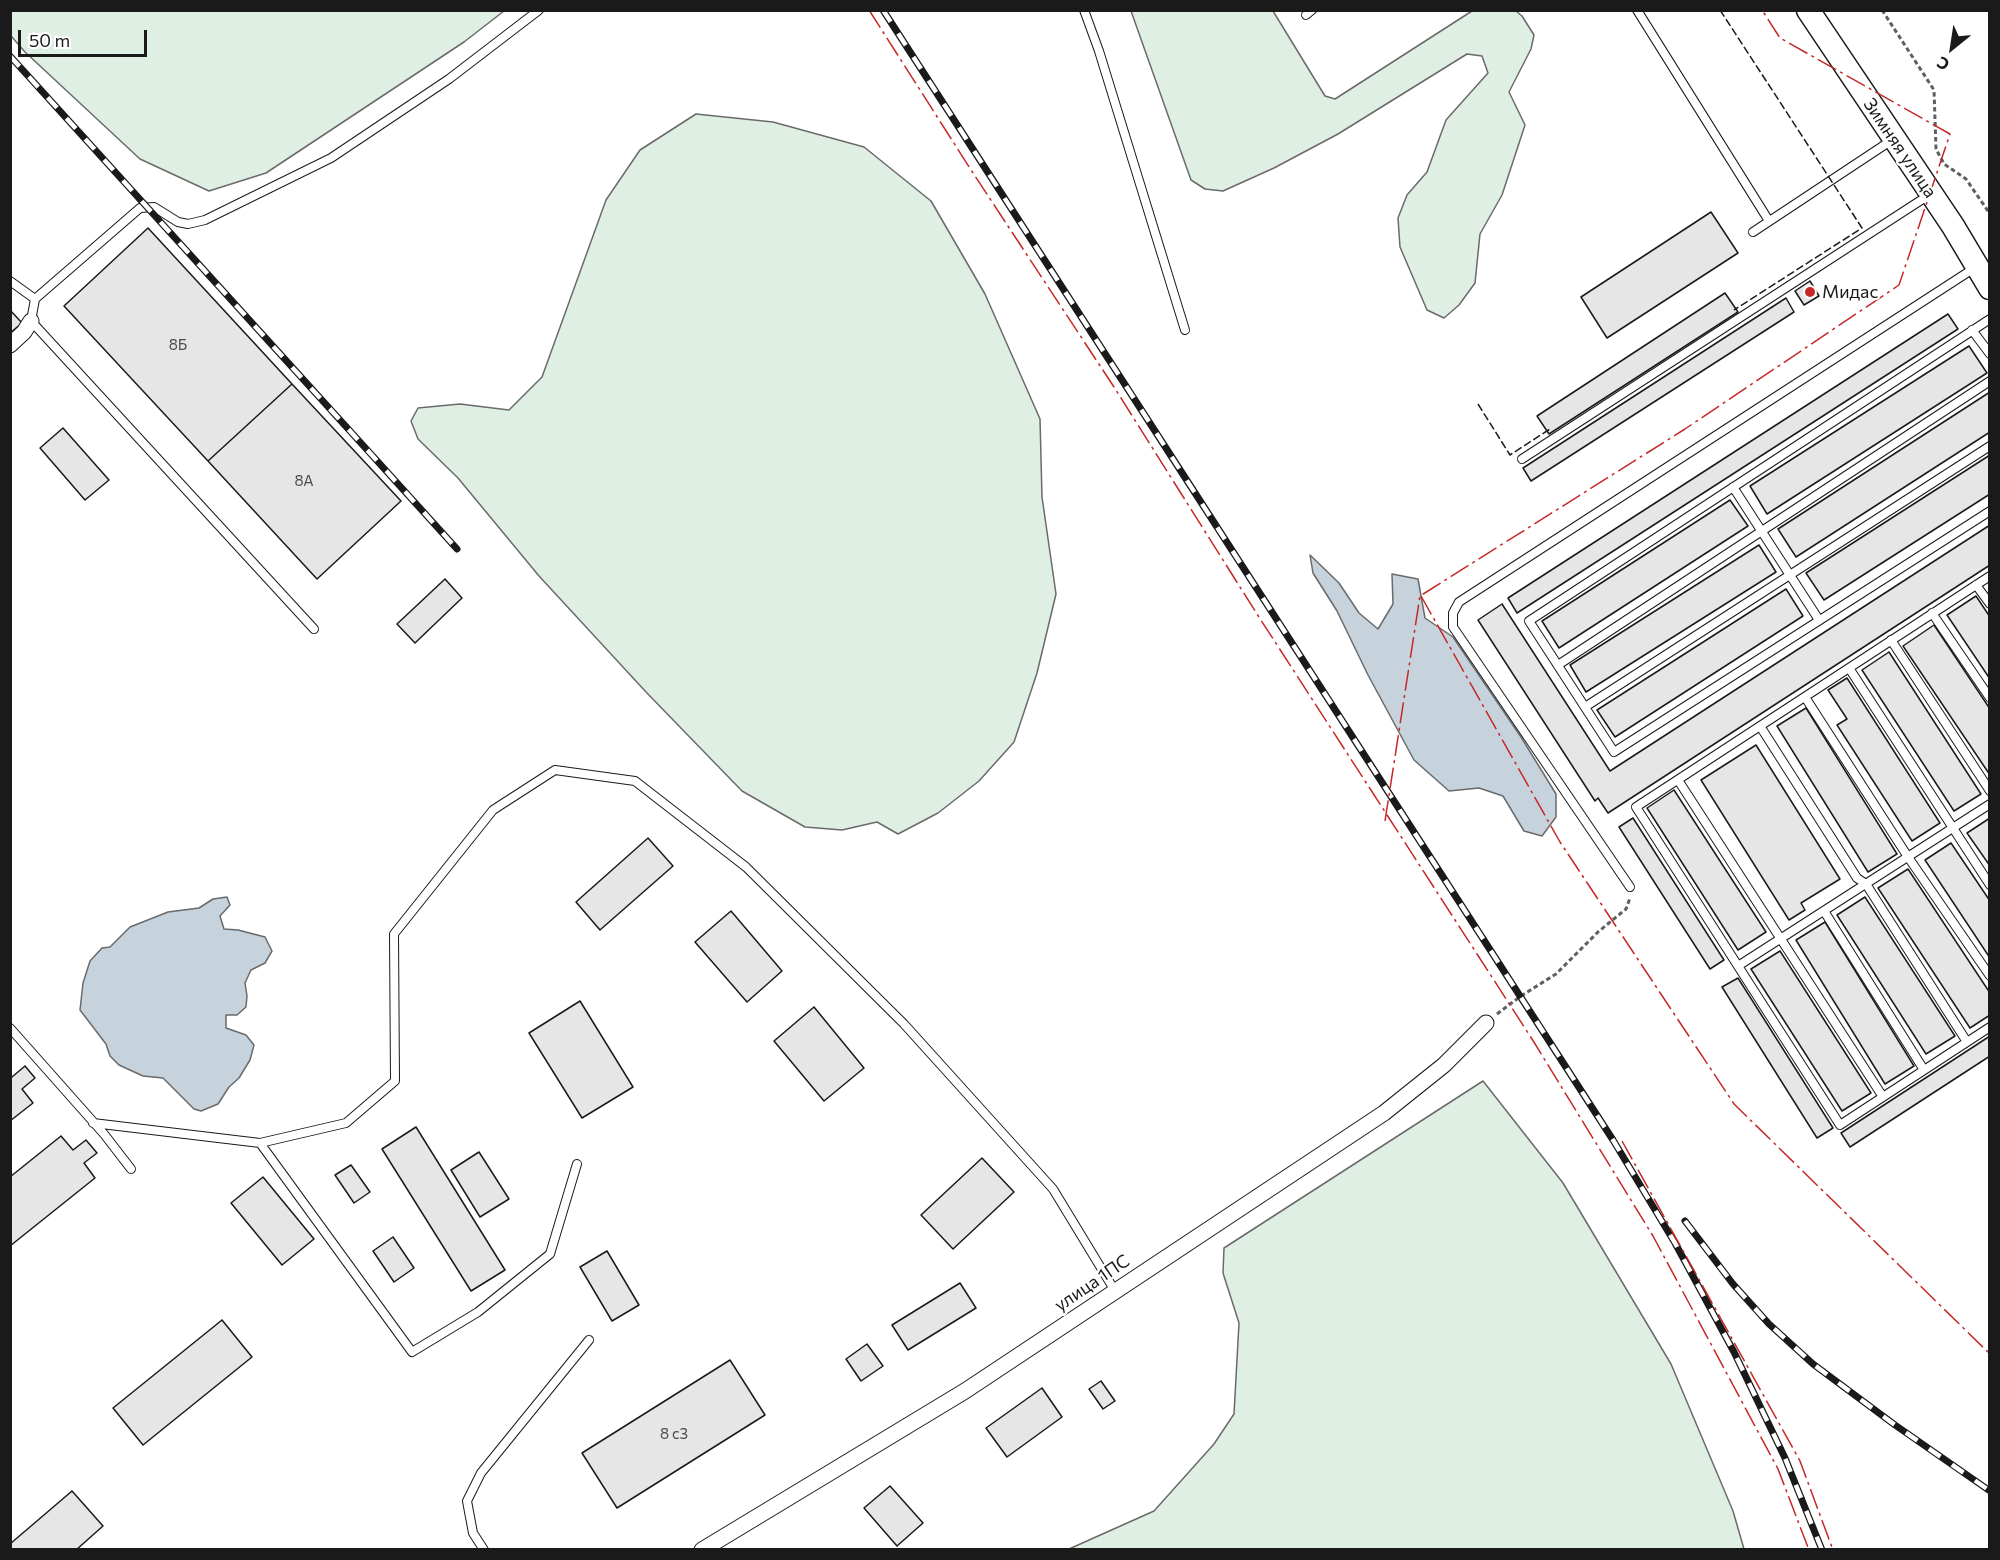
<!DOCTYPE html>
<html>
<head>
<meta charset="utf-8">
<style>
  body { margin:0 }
  #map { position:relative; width:2000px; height:1560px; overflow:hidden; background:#fff; font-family:Commissioner,sans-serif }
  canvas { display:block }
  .frame { position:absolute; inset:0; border:12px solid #1a1a1a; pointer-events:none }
  .north { position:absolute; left:1922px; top:18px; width:60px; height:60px; -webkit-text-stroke:4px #fff; paint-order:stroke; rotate:210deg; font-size:16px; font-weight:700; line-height:24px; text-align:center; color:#1a1a1a }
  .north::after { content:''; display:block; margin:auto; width:21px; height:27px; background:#1a1a1a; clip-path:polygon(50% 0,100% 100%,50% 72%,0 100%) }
  .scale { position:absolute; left:18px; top:30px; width:129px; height:27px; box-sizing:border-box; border:3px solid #1a1a1a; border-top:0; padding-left:8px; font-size:18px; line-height:21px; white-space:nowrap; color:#1a1a1a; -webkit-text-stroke:4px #fff; paint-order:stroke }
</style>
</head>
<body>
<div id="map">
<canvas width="2000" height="1560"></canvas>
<div class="frame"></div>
<div class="north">С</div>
<div class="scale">50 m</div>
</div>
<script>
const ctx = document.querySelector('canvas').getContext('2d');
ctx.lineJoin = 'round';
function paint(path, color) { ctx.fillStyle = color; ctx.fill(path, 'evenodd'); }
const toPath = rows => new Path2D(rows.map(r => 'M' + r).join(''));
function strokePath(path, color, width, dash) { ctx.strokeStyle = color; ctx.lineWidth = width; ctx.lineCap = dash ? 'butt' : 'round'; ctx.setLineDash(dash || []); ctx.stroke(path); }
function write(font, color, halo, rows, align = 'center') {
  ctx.font = font + ' Commissioner,sans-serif'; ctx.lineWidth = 4.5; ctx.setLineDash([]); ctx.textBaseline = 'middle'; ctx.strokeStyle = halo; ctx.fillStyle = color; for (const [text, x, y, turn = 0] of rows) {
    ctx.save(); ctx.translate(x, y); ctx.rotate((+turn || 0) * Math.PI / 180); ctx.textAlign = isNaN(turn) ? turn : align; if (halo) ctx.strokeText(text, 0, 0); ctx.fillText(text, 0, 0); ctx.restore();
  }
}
const green = toPath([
  [10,11,11,10,504,11,464,42,266,173,209,191,140,159,25,52,11,36,10,11],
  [1131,11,1273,11,1325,96,1335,99,1472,11,1516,11,1522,16,1534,35,1531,49,1509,92,1525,125,1502,195,1480,234,1475,283,1459,305,1444,318,1427,310,1400,247,1398,218,1407,195,1427,172,1446,120,1488,73,1482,56,1467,54,1338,134,1274,168,1223,191,1205,189,1191,180,1131,11],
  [696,114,773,122,864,147,931,201,985,294,1040,419,1042,497,1056,594,1037,673,1014,742,979,781,938,813,898,834,877,822,842,830,805,827,742,791,646,692,539,576,458,478,418,439,411,421,418,408,460,404,509,410,542,377,606,200,640,150,696,114],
  [1483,1081,1563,1183,1671,1364,1733,1511,1744,1549,1069,1549,1154,1511,1214,1444,1234,1414,1239,1323,1223,1273,1224,1248,1483,1081]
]);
const water = toPath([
  [1310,555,1339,583,1359,613,1378,629,1393,604,1392,574,1418,579,1425,618,1453,637,1521,737,1556,794,1556,817,1542,836,1524,831,1503,796,1479,788,1449,791,1414,760,1368,675,1337,611,1313,573,1310,555],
  [227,897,230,905,220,916,224,929,238,930,265,937,272,951,265,963,251,970,245,983,247,996,246,1007,237,1015,226,1015,226,1028,246,1035,254,1045,250,1060,239,1078,229,1087,218,1104,201,1111,194,1109,163,1078,143,1076,119,1065,110,1056,106,1044,80,1010,83,983,90,961,102,948,110,947,130,927,168,912,199,908,213,899,227,897]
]);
const building = toPath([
  [1711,212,1738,253,1607,338,1581,297,1711,212],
  [148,228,292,384,208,461,64,306,148,228],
  [1810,281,1819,296,1804,305,1795,291,1810,281],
  [1725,293,1738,312,1549,434,1537,416,1725,293],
  [1786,298,1794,312,1531,481,1523,468,1786,298],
  [10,310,22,323,10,333,10,310],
  [1948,314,1958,329,1517,613,1508,598,1948,314],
  [1969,346,1987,373,1767,514,1750,486,1969,346],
  [292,384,401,501,317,579,208,461,292,384],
  [1990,392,1990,432,1796,557,1778,529,1990,392],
  [63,428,109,480,85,500,40,448,63,428],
  [1990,455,1990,494,1824,600,1806,573,1990,455],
  [1730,500,1748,526,1559,648,1542,621,1730,500],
  [1990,525,1990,565,1608,813,1598,798,1595,801,1478,620,1502,604,1610,771,1990,525],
  [1759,545,1776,572,1586,692,1570,665,1759,545],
  [445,579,462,598,415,643,397,624,445,579],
  [1786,589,1803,616,1615,737,1597,710,1786,589],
  [1976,596,1990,617,1990,679,1947,615,1976,596],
  [1934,625,1990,709,1990,775,1903,646,1934,625],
  [1889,652,1981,794,1954,811,1862,670,1889,652],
  [1847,678,1940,823,1912,841,1837,725,1847,719,1828,690,1847,678],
  [1806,708,1897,854,1868,872,1777,726,1806,708],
  [1756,745,1840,879,1801,903,1805,910,1789,920,1701,780,1756,745],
  [1674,790,1766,932,1738,950,1647,808,1674,790],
  [1633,818,1724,960,1710,969,1619,827,1633,818],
  [1990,818,1990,866,1967,833,1990,818],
  [648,838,673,866,600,930,576,902,648,838],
  [1951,843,1990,901,1990,958,1925,860,1951,843],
  [1908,869,1990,993,1990,1015,1970,1028,1878,888,1908,869],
  [1865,897,1955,1036,1926,1054,1837,915,1865,897],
  [731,911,782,971,747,1002,695,942,731,911],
  [1825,922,1914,1066,1885,1084,1796,940,1825,922],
  [1780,951,1871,1093,1842,1111,1751,969,1780,951],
  [1738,978,1833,1128,1817,1138,1722,987,1738,978],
  [580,1001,633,1087,582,1118,529,1033,580,1001],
  [814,1007,864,1068,824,1101,774,1041,814,1007],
  [1990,1036,1990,1056,1850,1147,1841,1133,1990,1036],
  [25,1066,35,1078,22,1089,33,1103,10,1121,10,1076,12,1077,25,1066],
  [416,1127,505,1270,471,1291,382,1149,416,1127],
  [61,1136,73,1150,86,1140,97,1153,84,1163,95,1178,10,1246,10,1177,61,1136],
  [479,1152,509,1199,480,1217,451,1170,479,1152],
  [982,1158,1014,1192,953,1249,921,1215,982,1158],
  [351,1165,370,1192,354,1203,335,1175,351,1165],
  [263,1177,314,1239,282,1265,231,1203,263,1177],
  [393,1237,414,1268,394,1282,373,1251,393,1237],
  [607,1251,639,1305,612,1321,580,1267,607,1251],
  [960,1283,976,1308,908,1350,892,1325,960,1283],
  [222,1320,252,1357,143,1445,113,1408,222,1320],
  [867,1344,883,1366,861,1381,846,1359,867,1344],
  [730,1360,765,1415,617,1508,582,1453,730,1360],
  [1101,1381,1115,1401,1103,1409,1089,1389,1101,1381],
  [1042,1388,1062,1417,1007,1457,986,1428,1042,1388],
  [890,1486,923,1523,897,1546,864,1508,890,1486],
  [72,1491,103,1526,76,1550,10,1550,10,1544,72,1491]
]);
const path = toPath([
  [1882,10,1934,90,1936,149,1944,164,1966,179,1990,214],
  [1497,1014,1521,996,1556,974,1598,932,1626,909,1630,898]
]);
const lane = toPath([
  [1084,10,1099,51,1185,330],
  [1637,10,1769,221],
  [1306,15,1312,10],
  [1753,232,1892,140],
  [10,281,35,299,31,321,314,629],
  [35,299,140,208,154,207,178,222,188,224,205,220,331,158,449,79,539,10],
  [1990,319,1529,621,1614,752,1990,511],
  [1972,330,1990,354],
  [1522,459,1929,195],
  [1733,487,1819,620],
  [1990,576,1636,807,1840,1125,1990,1027],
  [1976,585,1990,604],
  [1932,613,1990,698],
  [1891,640,1990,791],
  [1558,665,1990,381],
  [1849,668,1990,885],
  [1805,697,1908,857,1990,976],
  [1585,707,1990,446],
  [1760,726,1857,878,1866,884,1967,1042],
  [1678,780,1883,1097],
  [1630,887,1453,627,1453,613,1459,602,1976,267],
  [1824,911,1924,1070],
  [1738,966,1990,804],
  [10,1028,104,1134,131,1169],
  [93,1123,260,1143,346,1123,395,1081,394,934,493,810,555,770,635,781,746,867,904,1024,1053,1189,1115,1291],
  [260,1143,412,1352,478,1312,550,1254,577,1164],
  [484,1550,473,1533,467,1501,481,1473,589,1340]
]);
const street = toPath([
  [10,345,24,332,31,321],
  [702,1550,965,1391,1384,1113,1444,1065,1486,1023]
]);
const secondary = toPath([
  [1808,10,1953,226,1990,288]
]);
const rail = toPath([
  [883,10,1613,1140,1675,1243,1734,1352,1785,1458,1822,1550],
  [10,56,457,549],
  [1685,1221,1733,1284,1769,1324,1813,1364,1895,1425,1990,1491]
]);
const fence = toPath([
  [1720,10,1862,228,1734,310],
  [1478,404,1510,455,1550,429]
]);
const power = toPath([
  [869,10,973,173,1114,387,1257,614,1532,1039,1653,1236,1778,1469,1809,1550],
  [1421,596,1560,842,1734,1104,1990,1354],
  [1385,821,1420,596,1685,429,1899,285,1950,134,1780,38,1762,10],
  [1622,1141,1800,1461,1833,1550]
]);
const markers = [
  [1810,292,6,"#c62828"]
];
const numberNames = [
  ["8Б",178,345],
  ["8А",304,481],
  ["8 с3",674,1434]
];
const streetNames = [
  ["Зимняя улица",1900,148,56],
  ["улица 1ПС",1092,1283,-34]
];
const poiNames = [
  ["Мидас",1822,292]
];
paint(green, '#e0efe3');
strokePath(green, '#6a6a6a', 1.5);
paint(water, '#c6d2dc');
strokePath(water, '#6a6a6a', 1.5);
paint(building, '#e6e6e6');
strokePath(building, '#1a1a1a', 1.5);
strokePath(lane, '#1a1a1a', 10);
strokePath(street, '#1a1a1a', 17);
strokePath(secondary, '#1a1a1a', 25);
strokePath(path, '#5f5f5f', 3, [4.5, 3]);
strokePath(lane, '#fff', 8);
strokePath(street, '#fff', 15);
strokePath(secondary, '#fff', 22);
strokePath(rail, '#1a1a1a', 7);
strokePath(rail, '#fff', 4.5, [14]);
strokePath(fence, '#1a1a1a', 1.5, [8, 3]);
strokePath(power, '#c62828', 1.5, [21, 4.5, 3, 4.5]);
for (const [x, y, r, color] of markers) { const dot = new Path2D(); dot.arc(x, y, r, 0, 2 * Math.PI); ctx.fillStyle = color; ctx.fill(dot); strokePath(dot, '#fff', 2); }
write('15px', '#4d4d4d', null, numberNames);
write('18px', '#1a1a1a', '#fff', streetNames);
write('18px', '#1a1a1a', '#fff', poiNames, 'left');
</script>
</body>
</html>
